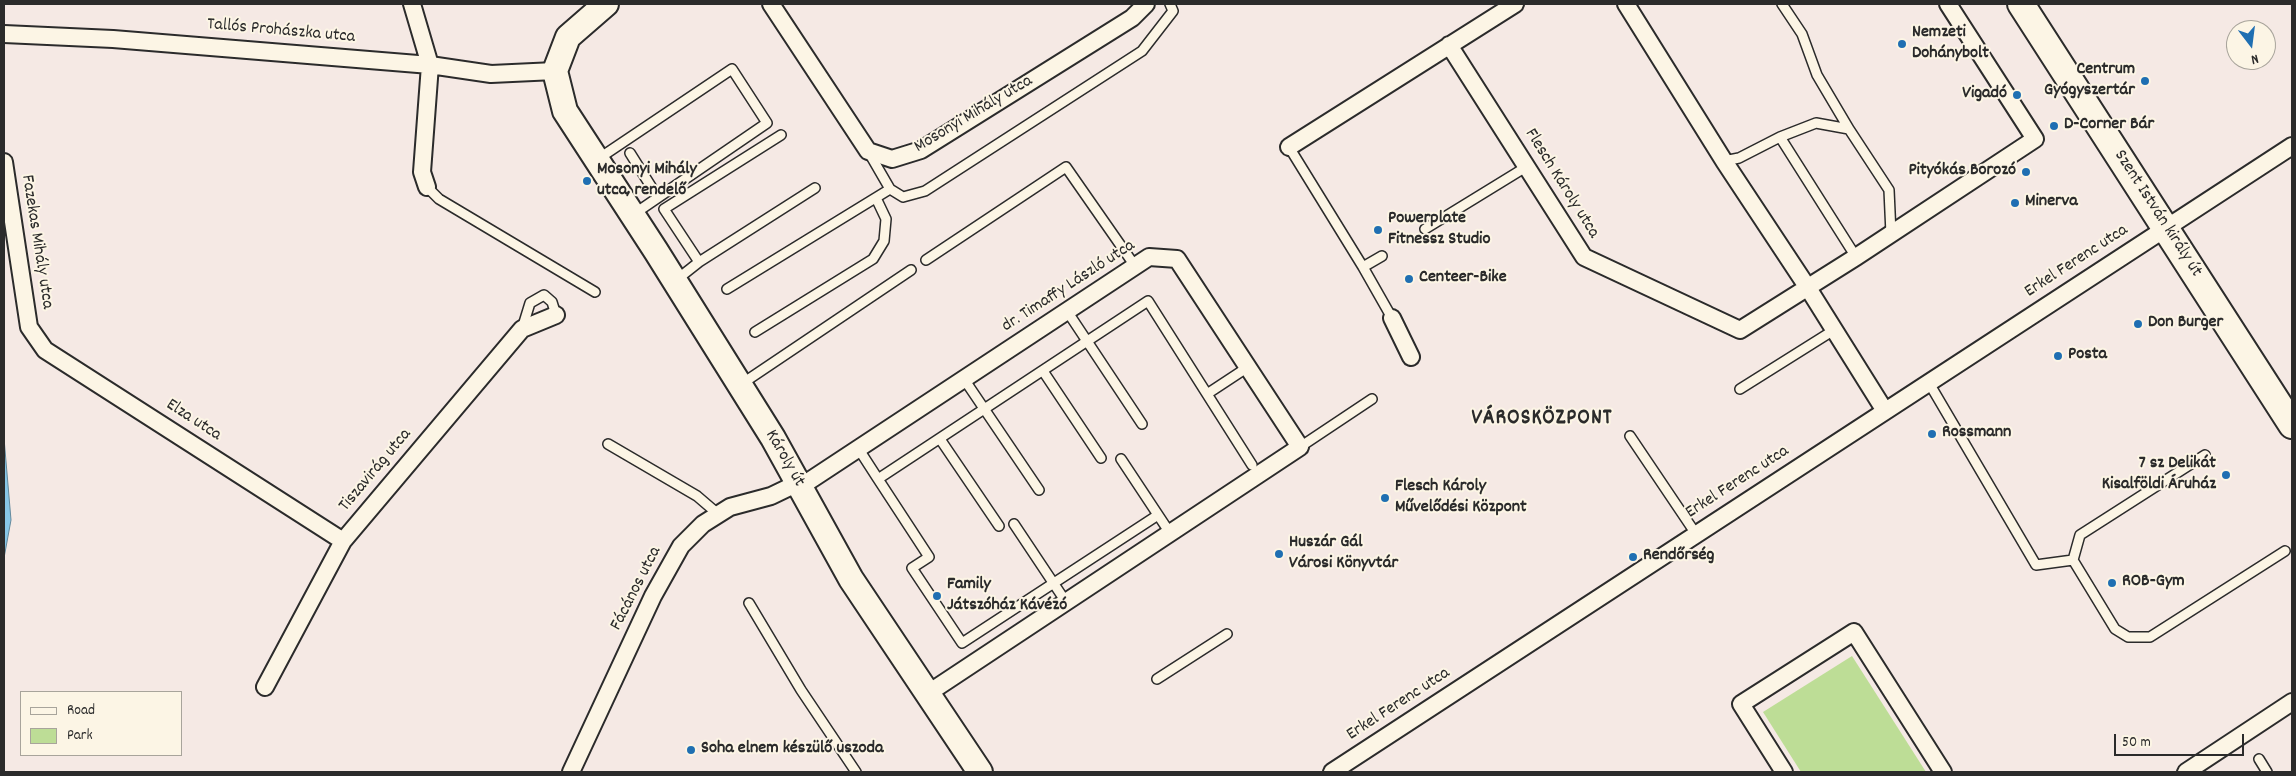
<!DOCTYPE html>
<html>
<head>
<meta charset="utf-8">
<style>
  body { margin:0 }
  #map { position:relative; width:2296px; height:776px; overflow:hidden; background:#f5e9e4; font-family:Dekko,sans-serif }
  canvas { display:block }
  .frame { position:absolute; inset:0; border:5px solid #2b2b2b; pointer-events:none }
  .legend { position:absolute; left:20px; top:691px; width:162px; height:65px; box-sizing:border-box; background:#fcf5e5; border:1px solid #a8a49b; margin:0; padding:6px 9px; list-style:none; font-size:15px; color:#2b2b2b }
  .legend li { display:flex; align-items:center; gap:10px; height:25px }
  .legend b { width:25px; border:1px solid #a8a49b }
  .north { position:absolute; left:2226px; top:20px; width:50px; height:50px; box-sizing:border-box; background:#fcf5e5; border:1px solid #a8a49b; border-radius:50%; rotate:165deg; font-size:14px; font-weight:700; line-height:20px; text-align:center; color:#2b2b2b }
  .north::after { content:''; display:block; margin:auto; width:18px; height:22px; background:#1f6fb2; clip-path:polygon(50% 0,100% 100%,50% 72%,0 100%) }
  .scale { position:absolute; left:2114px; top:734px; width:130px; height:22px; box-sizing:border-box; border:2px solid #2b2b2b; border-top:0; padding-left:6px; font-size:15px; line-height:18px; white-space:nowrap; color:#2b2b2b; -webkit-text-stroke:4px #fcf5e5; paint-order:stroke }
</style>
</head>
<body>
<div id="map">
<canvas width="2296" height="776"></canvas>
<div class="frame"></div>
<ul class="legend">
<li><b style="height:6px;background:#fcf5e5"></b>Road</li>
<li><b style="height:14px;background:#bddd96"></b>Park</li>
</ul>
<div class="north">N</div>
<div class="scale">50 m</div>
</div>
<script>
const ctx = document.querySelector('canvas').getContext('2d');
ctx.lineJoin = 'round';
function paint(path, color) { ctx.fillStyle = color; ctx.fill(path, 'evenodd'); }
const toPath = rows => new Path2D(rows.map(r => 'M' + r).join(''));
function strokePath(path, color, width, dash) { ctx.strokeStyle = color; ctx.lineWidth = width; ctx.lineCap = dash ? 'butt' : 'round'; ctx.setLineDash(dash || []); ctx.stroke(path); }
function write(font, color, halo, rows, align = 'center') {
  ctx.font = font + ' Dekko,sans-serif'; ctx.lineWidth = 4; ctx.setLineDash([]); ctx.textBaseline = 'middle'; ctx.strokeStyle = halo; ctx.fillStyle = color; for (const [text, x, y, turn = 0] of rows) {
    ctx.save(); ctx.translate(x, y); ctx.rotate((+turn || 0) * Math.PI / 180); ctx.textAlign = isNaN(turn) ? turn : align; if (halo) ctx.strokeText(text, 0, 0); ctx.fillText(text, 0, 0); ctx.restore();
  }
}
const green = toPath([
  [1852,656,1926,772,1801,772,1763,712]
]);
const water = toPath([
  [4,438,11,520,4,558,4,438]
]);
const lane = toPath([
  [1782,4,1802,34,1817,75,1849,129],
  [1780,137,1856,257],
  [1289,147,1363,267,1392,318],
  [868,151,890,189,903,197,925,191,1142,51,1173,11,1170,4],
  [630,153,657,196],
  [598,159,732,69,767,123,634,214],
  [1724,161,1739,158,1780,137,1816,123,1849,129,1889,190,1891,234],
  [427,187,439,199,595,292],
  [1425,229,1526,167],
  [926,260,1066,167,1135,266],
  [699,262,664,209,781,135],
  [1363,267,1382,256],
  [675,281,699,262,815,188],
  [727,289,890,189],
  [1067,311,1142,424],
  [522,329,530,303,544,295,552,302,556,315],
  [755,332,873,259,884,241,886,219,876,198],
  [1043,371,1101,458],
  [964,379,1039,490],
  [1929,383,2036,565,2073,560,2115,629,2128,637,2150,637,2285,551],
  [740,385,911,270],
  [1740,389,1834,330],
  [1207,394,1248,367],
  [1630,436,1696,534],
  [940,439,999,526],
  [608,444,697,496,718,514],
  [1300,447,1372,399],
  [858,448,878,479],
  [1121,459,1170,533],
  [1158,515,962,643,912,568,929,557,878,479,1148,301,1252,465],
  [1014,524,1066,602],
  [2073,560,2080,535,2205,455],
  [749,603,801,690,856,772],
  [1157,679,1227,634],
  [2259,759,2267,772]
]);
const street = toPath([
  [412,4,430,65,422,172,427,187],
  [771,4,868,151,892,159,921,150,1132,18,1146,4],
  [1626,4,1724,161,1808,288,1885,411],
  [4,34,113,39,430,65,491,74,555,71],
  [1449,45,1584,257,1740,330,1856,257,2035,139,1948,4],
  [1289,147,1515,4],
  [4,162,29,327,45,350,343,541],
  [1392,318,1411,357],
  [800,487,1149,257,1177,259,1300,447,927,694],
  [265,687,343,541,522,329,556,315],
  [571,772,653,596,681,546,703,524,730,507,771,496,798,483],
  [1332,772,2292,146],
  [1784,772,1741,704,1854,632,1943,772],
  [2186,772,2292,702]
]);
const secondary = toPath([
  [606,4,568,37,555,71,565,111,656,251,773,438,851,579,980,772]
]);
const primary = toPath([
  [2021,4,2292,425]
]);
const markers = [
  [1902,44,5,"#1f6fb2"],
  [2145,81,5,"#1f6fb2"],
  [2017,95,5,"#1f6fb2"],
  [2054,126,5,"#1f6fb2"],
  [2026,172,5,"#1f6fb2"],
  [587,181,5,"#1f6fb2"],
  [2015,203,5,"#1f6fb2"],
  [1378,230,5,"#1f6fb2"],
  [1409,279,5,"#1f6fb2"],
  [2138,324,5,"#1f6fb2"],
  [2058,356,5,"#1f6fb2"],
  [1932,434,5,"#1f6fb2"],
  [2226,475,5,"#1f6fb2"],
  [1385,498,5,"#1f6fb2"],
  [1279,554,5,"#1f6fb2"],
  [1633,557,5,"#1f6fb2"],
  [2112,583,5,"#1f6fb2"],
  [937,596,5,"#1f6fb2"],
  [691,750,5,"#1f6fb2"]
];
const streetNames = [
  ["Tallós Prohászka utca",281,32,5],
  ["Mosonyi Mihály utca",974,115,-31],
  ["Flesch Károly utca",1561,184,58],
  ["Szent István király út",2157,214,57],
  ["Fazekas Mihály utca",36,242,81],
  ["Erkel Ferenc utca",2077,262,-33],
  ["dr. Timaffy László utca",1069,287,-33],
  ["Elza utca",193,421,33],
  ["Károly út",784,459,60],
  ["Tiszavirág utca",376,471,-50],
  ["Erkel Ferenc utca",1738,483,-33],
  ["Fácános utca",637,589,-63],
  ["Erkel Ferenc utca",1399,705,-33]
];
const poiNames = [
  ["Nemzeti",1912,34],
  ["Dohánybolt",1912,55],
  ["Centrum",2135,71,"right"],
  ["Gyógyszertár",2135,92,"right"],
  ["Vigadó",2007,95,"right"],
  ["D-Corner Bár",2064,126],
  ["Mosonyi Mihály",597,171],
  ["utca, rendelő",597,192],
  ["Pityókás Borozó",2016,172,"right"],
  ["Minerva",2025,203],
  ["Powerplate",1388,220],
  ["Fitnessz Studio",1388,241],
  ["Centeer-Bike",1419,279],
  ["Don Burger",2148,324],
  ["Posta",2068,356],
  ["Rossmann",1942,434],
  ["7 sz Delikát",2216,465,"right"],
  ["Kisalföldi Áruház",2216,486,"right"],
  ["Flesch Károly",1395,488],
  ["Művelődési Központ",1395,509],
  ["Huszár Gál",1289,544],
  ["Városi Könyvtár",1289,565],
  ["Rendőrség",1643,557],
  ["ROB-Gym",2122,583],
  ["Family",947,586],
  ["Játszóház Kávézó",947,607],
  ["Soha elnem készülő uszoda",701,750]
];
const districtNames = [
  ["VÁROSKÖZPONT",1542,420]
];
paint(green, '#bddd96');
paint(water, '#88c7e8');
strokePath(water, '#63899c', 1);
strokePath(lane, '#2b2b2b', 12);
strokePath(street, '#2b2b2b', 20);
strokePath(secondary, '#2b2b2b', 28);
strokePath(primary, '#2b2b2b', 30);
strokePath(lane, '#fcf5e5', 9);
strokePath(street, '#fcf5e5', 16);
strokePath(secondary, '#fcf5e5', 24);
strokePath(primary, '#fcf5e5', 26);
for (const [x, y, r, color] of markers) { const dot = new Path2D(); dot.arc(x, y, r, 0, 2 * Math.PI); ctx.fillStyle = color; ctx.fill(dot); strokePath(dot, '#fcf5e5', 2); }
write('18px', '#2b2b2b', '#fcf5e5', streetNames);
write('bold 18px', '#2b2b2b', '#fcf5e5', poiNames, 'left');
ctx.letterSpacing = '1px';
write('bold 22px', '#2b2b2b', '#fcf5e5', districtNames);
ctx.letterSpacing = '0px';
</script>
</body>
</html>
